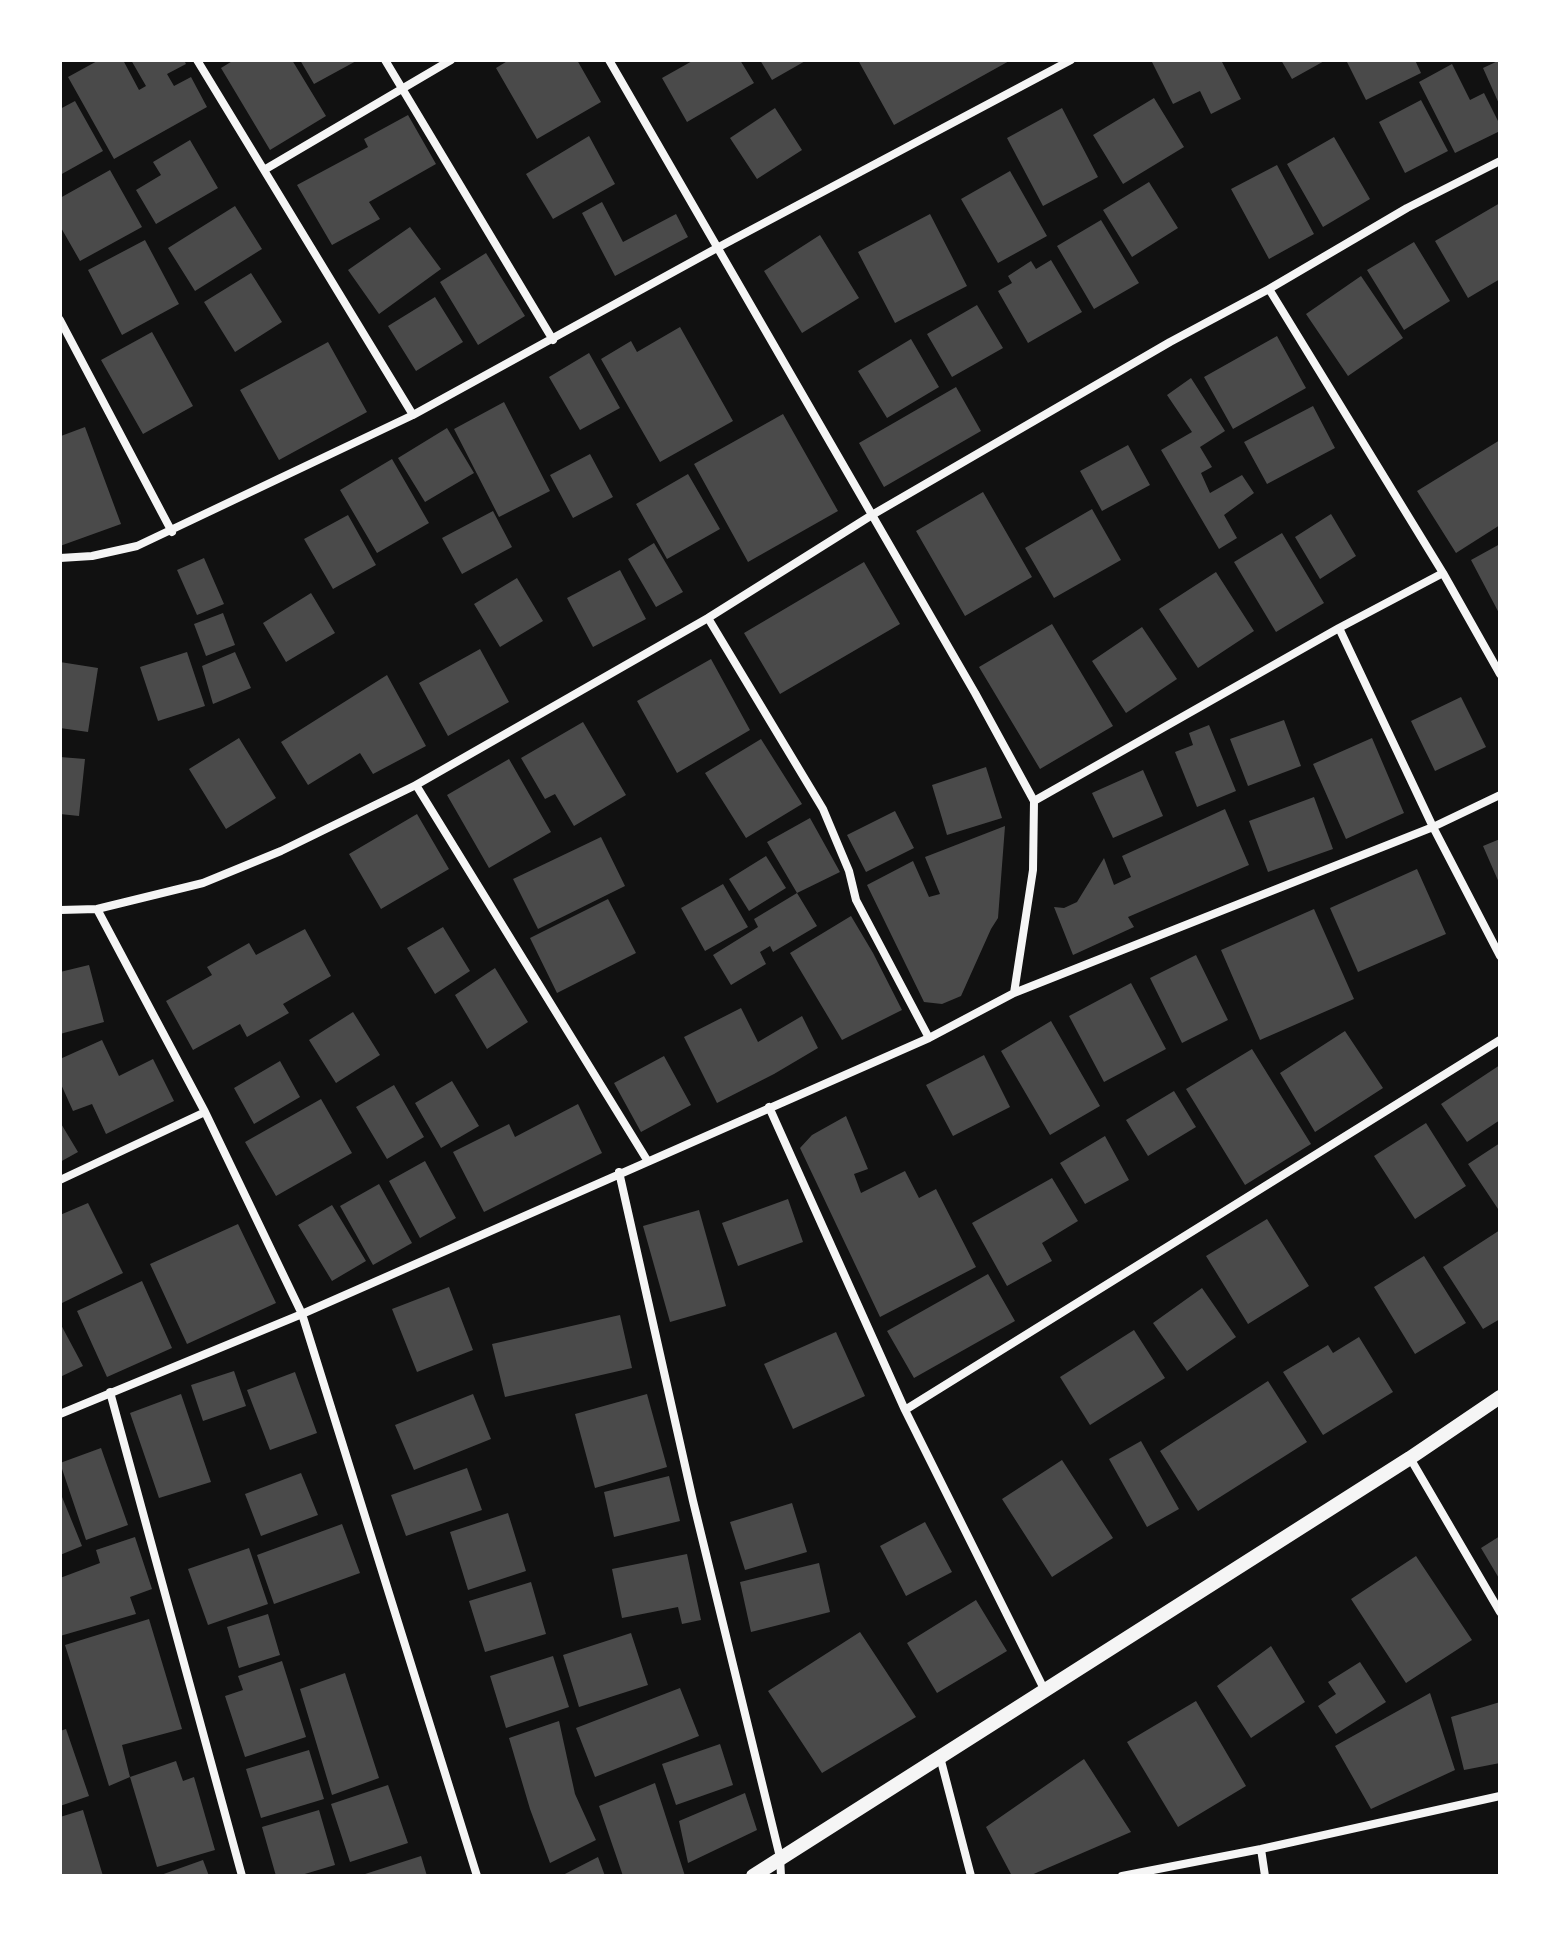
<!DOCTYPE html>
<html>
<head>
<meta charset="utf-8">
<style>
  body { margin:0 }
  #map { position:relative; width:1560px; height:1936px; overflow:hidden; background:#111; font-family:Poppins,sans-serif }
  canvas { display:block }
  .frame { position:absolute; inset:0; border:62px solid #fff; pointer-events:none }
</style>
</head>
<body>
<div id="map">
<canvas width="1560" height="1936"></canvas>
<div class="frame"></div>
</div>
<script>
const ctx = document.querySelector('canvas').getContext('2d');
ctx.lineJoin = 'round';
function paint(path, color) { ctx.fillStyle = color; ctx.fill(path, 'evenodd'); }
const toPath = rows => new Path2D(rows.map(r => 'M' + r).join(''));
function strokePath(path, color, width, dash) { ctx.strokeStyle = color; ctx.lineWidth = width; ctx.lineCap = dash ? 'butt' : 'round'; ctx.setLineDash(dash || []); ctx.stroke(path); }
const building = toPath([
  [99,60,123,60,139,90,146,86,131,60,184,60,186,64,167,74,174,86,191,77,207,107,114,159,68,77],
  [234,60,292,60,326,116,270,150,221,68],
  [300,60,358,60,314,84],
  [509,60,577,60,601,102,537,139,496,68],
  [694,60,740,60,754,83,687,122,662,78],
  [760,60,807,60,772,80],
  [858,60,1011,60,894,125],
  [1151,60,1221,60,1241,99,1211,114,1200,91,1173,104],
  [1281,60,1326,60,1292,79],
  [1346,60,1415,60,1421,73,1366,100],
  [1500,60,1500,106,1483,68],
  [1452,64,1470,100,1484,93,1500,125,1500,131,1455,153,1419,82],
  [1154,98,1184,147,1123,184,1093,135],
  [1421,100,1448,151,1405,173,1379,122],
  [75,101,103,151,60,175,60,109],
  [775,108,802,150,757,179,730,138],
  [1062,108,1098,177,1043,206,1007,138],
  [408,115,436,164,369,202,380,219,332,245,297,185,368,147,364,139],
  [589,136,615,184,553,219,526,174],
  [1334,137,1370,199,1323,227,1287,164],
  [190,140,218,188,156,224,136,190,161,175,153,162],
  [1277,165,1314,234,1269,259,1231,189],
  [110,170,142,227,80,261,60,226,60,198],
  [1010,171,1047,236,998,263,961,199],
  [1149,182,1178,228,1132,257,1103,210],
  [602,202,623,242,676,214,688,237,615,276,582,213],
  [1500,203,1500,279,1468,298,1435,241],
  [235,206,262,249,195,291,168,248],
  [930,214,967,286,895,323,858,252],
  [1101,220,1139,283,1094,309,1057,246],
  [410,227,441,269,379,314,348,270],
  [820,235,859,298,802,333,764,271],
  [145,240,179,304,122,335,88,270],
  [1414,242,1450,301,1404,330,1367,270],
  [486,253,525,316,478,345,440,282],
  [1051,260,1082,312,1028,343,998,291,1012,283,1008,276,1031,261,1036,269],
  [251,273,282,322,235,352,204,302],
  [1361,276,1403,338,1348,376,1306,314],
  [435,297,463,342,416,371,388,326],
  [977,305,1003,348,952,377,927,334],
  [680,327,733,421,660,462,601,359,631,341,637,352],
  [152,332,193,406,143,434,101,360],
  [1277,336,1306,388,1233,429,1204,377],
  [911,339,939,387,887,418,858,371],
  [328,342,367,412,279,460,240,390],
  [589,353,620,408,580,430,549,377],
  [1191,378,1225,431,1200,447,1212,467,1201,473,1210,493,1242,475,1254,493,1224,515,1237,538,1219,549,1161,450,1192,432,1167,395],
  [956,387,981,431,884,487,859,443],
  [504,402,550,491,499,517,454,429],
  [1313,406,1335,448,1267,484,1244,442],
  [783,414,838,511,748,562,694,464],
  [85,427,121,524,60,546,61,436],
  [447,428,474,473,425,502,398,458],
  [1500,440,1500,525,1456,553,1417,491],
  [1128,445,1150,485,1102,511,1080,471],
  [590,454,613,497,573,518,550,475],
  [392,459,429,523,377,553,340,490],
  [688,474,720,529,667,559,636,504],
  [983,492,1032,577,965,616,916,531],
  [1092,509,1121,560,1054,598,1025,548],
  [493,511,512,547,462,574,442,538],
  [1331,514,1356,556,1320,579,1295,537],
  [348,515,376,565,333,589,304,539],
  [1282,533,1324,603,1276,632,1234,562],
  [654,543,683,592,656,607,628,559],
  [1500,544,1500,615,1471,560],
  [204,558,224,604,197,615,177,570],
  [864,562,900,624,780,694,744,633],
  [620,570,646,619,593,647,567,598],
  [1216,572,1254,631,1198,668,1159,609],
  [517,578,543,621,500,647,474,604],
  [311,593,335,633,286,662,263,623],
  [223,613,235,645,206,656,194,624],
  [1052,624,1113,726,1040,769,979,667],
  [1142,627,1177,679,1126,713,1092,661],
  [480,649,509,702,448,736,419,683],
  [187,652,205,706,158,721,140,667],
  [235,652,251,688,213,704,202,666],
  [711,659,750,730,677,773,637,701],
  [60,662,98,668,88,732,60,728],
  [387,675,426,746,373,774,360,753,308,785,281,742],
  [1461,697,1486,747,1435,771,1411,721],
  [1284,720,1301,766,1248,786,1230,739],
  [583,722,626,795,574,826,555,794,545,799,521,758],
  [1209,725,1236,791,1197,807,1175,752,1193,745,1189,733],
  [239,738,276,798,226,829,189,769],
  [1372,738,1404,813,1346,839,1313,764],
  [761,739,802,804,746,838,705,773],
  [60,757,85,759,79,816,60,814],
  [509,759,551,832,489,868,447,795],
  [986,767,1002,818,947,835,932,785],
  [1143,770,1163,816,1113,838,1092,793],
  [1314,797,1333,849,1268,872,1249,821],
  [1225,809,1249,865,1128,917,1134,927,1073,955,1054,907,1064,908,1077,902,1104,858,1114,885,1131,877,1122,856],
  [895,811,914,848,866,872,847,835],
  [417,814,449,869,381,909,349,854],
  [810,818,840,872,797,893,767,842],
  [1005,826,998,918,991,929,961,996,942,1004,924,1002,867,885,913,861,929,897,940,894,925,857],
  [601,837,625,886,538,929,513,879],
  [1500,839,1500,885,1483,846],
  [766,856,786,888,749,911,729,879],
  [1417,869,1446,934,1358,972,1330,908],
  [723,884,748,927,705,951,681,908],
  [797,893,817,926,773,952,770,946,760,952,766,964,731,985,713,955,758,927,754,919],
  [608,899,636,953,557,993,530,938],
  [1314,909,1354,999,1260,1040,1221,950],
  [851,916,873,953,902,1010,842,1040,790,953],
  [443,927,470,971,435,994,407,948],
  [305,929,331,976,283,1004,289,1013,247,1037,240,1024,193,1050,166,1001,212,975,207,967,249,943,256,955],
  [1196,955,1228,1020,1182,1043,1150,978],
  [89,965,104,1022,60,1034,60,972],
  [495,968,528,1022,487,1049,455,995],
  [1131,983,1166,1049,1104,1082,1069,1016],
  [741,1008,758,1042,802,1016,818,1048,774,1074,717,1103,684,1037],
  [353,1012,380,1055,336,1083,309,1040],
  [1051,1021,1100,1106,1050,1135,1001,1051],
  [1345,1031,1383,1088,1315,1132,1280,1073],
  [102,1040,119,1076,153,1059,174,1101,106,1134,92,1104,73,1111,60,1082,60,1059],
  [1252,1049,1311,1144,1245,1185,1186,1089],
  [984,1055,1010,1107,953,1136,926,1085],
  [664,1056,691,1105,641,1132,614,1083],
  [280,1061,300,1097,254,1124,234,1088],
  [1500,1065,1500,1120,1467,1142,1441,1104],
  [452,1081,479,1126,441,1148,415,1103],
  [394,1085,424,1137,387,1159,356,1107],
  [1174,1091,1196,1127,1148,1156,1126,1120],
  [321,1099,352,1153,276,1196,245,1142],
  [578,1104,602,1153,484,1212,453,1152,509,1124,515,1137],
  [846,1116,868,1169,854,1174,861,1193,905,1171,919,1198,936,1189,976,1267,880,1317,800,1148,812,1135],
  [60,1122,78,1152,60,1162],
  [1426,1123,1466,1186,1415,1219,1374,1156],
  [1105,1136,1129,1180,1085,1204,1060,1163],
  [1500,1143,1500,1212,1468,1164],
  [425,1161,456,1218,420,1238,389,1181],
  [1052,1178,1078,1221,1042,1243,1052,1261,1007,1286,972,1223],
  [379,1184,412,1243,373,1265,340,1206],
  [788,1199,803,1242,738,1266,722,1223],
  [88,1203,123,1273,60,1304,60,1215],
  [332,1205,366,1261,332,1281,298,1225],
  [699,1210,726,1306,670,1322,643,1226],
  [1267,1219,1309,1286,1248,1324,1206,1256],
  [238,1224,276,1303,187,1344,150,1264],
  [1500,1230,1500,1319,1483,1329,1443,1267],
  [1424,1256,1466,1323,1415,1354,1374,1287],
  [988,1274,1015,1321,914,1378,887,1331],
  [142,1281,172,1348,107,1377,77,1311],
  [449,1287,473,1350,417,1372,392,1309],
  [1202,1288,1236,1337,1187,1371,1153,1323],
  [620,1315,632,1368,505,1397,492,1344],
  [60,1323,83,1366,60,1377],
  [1134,1330,1165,1378,1090,1425,1060,1377],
  [836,1332,865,1396,793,1429,764,1364],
  [1359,1337,1393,1392,1323,1435,1283,1372,1328,1345,1333,1353],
  [234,1371,246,1406,203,1421,191,1385],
  [295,1372,317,1433,270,1450,247,1390],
  [1268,1381,1307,1442,1198,1511,1160,1451],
  [181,1394,211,1482,159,1498,130,1413],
  [473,1394,491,1439,414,1470,395,1425],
  [647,1394,667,1467,595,1488,575,1414],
  [1141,1441,1179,1509,1147,1527,1109,1459],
  [101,1448,128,1525,86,1540,60,1463],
  [1062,1460,1113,1538,1052,1577,1002,1499],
  [467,1468,482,1510,406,1536,391,1495],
  [301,1473,318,1515,261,1536,245,1494],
  [669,1476,680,1521,614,1537,604,1492],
  [60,1492,82,1546,60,1555],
  [792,1503,807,1552,745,1570,730,1522],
  [508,1513,526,1571,468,1590,450,1532],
  [925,1522,952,1572,906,1596,880,1546],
  [342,1524,360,1573,274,1604,257,1555],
  [1500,1536,1500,1580,1481,1548],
  [135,1537,152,1589,130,1597,136,1614,60,1636,60,1578,100,1563,96,1550],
  [249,1548,268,1604,208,1625,188,1569],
  [687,1554,701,1620,682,1624,678,1607,622,1618,612,1569],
  [1416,1556,1472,1640,1406,1683,1351,1599],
  [819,1563,830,1612,751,1632,740,1582],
  [531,1582,546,1634,485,1652,469,1601],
  [976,1600,1007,1651,937,1693,907,1643],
  [268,1614,280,1655,239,1668,227,1627],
  [149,1619,182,1729,122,1745,130,1777,109,1786,65,1645],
  [860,1632,916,1717,822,1773,768,1691],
  [631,1633,648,1685,579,1707,563,1655],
  [1271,1646,1305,1702,1251,1738,1217,1686],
  [553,1656,569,1707,506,1728,490,1676],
  [282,1661,306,1737,245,1757,225,1696,243,1690,238,1676],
  [1360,1662,1386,1702,1336,1734,1318,1706,1336,1694,1328,1682],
  [345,1673,379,1778,332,1795,300,1689],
  [680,1688,699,1736,595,1777,576,1728],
  [1430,1693,1455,1770,1371,1809,1335,1746],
  [1196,1701,1246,1786,1178,1827,1127,1742],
  [1500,1702,1500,1763,1464,1770,1451,1717],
  [559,1721,575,1794,596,1840,550,1863,530,1809,509,1738],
  [66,1729,89,1796,60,1806,60,1731],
  [720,1744,733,1785,676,1805,662,1764],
  [309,1750,324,1799,261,1818,246,1769],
  [1084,1759,1131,1832,1029,1876,1012,1876,986,1827],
  [176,1761,183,1781,194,1777,215,1850,157,1867,130,1777],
  [655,1783,685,1876,623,1876,599,1806],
  [388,1785,408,1843,350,1862,331,1804],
  [745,1793,757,1830,688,1863,679,1821],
  [83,1810,103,1876,60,1876,60,1817],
  [319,1810,335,1865,298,1876,276,1876,262,1827],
  [421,1856,427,1876,362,1876,362,1875],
  [598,1857,605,1876,561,1876],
  [203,1860,209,1876,158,1876]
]);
const minor = toPath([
  [197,60,413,415],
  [385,60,553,340],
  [609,60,975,693,1034,801,1033,870,1014,993],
  [264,170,451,60],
  [1269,289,1443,573,1500,674],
  [60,320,172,532],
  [60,558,92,556,137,546,413,415,717,248,1071,60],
  [708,618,823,809,849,871,856,900,929,1038],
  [1339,628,1433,827,1500,956],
  [416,785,647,1160],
  [1034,801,1339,628,1443,573],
  [97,909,205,1112,302,1314,477,1876],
  [60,910,97,909,203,883,281,851,416,785,708,618,872,515,1170,342,1269,289,1407,208,1500,161],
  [769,1107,905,1410,1045,1691],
  [619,1172,693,1501,780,1857,781,1876],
  [60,1180,205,1112],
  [110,1392,242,1876],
  [905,1410,1500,1040],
  [60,1414,302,1314,929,1038,1014,993,1433,827,1500,795],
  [1410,1458,1500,1612],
  [940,1757,971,1876],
  [1261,1849,1265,1876],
  [1122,1876,1261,1849,1500,1796]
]);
const tertiary = toPath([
  [753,1876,1410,1458,1500,1397]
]);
paint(building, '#4a4a4a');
strokePath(minor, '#f5f5f5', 8);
strokePath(tertiary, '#f5f5f5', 14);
</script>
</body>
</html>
